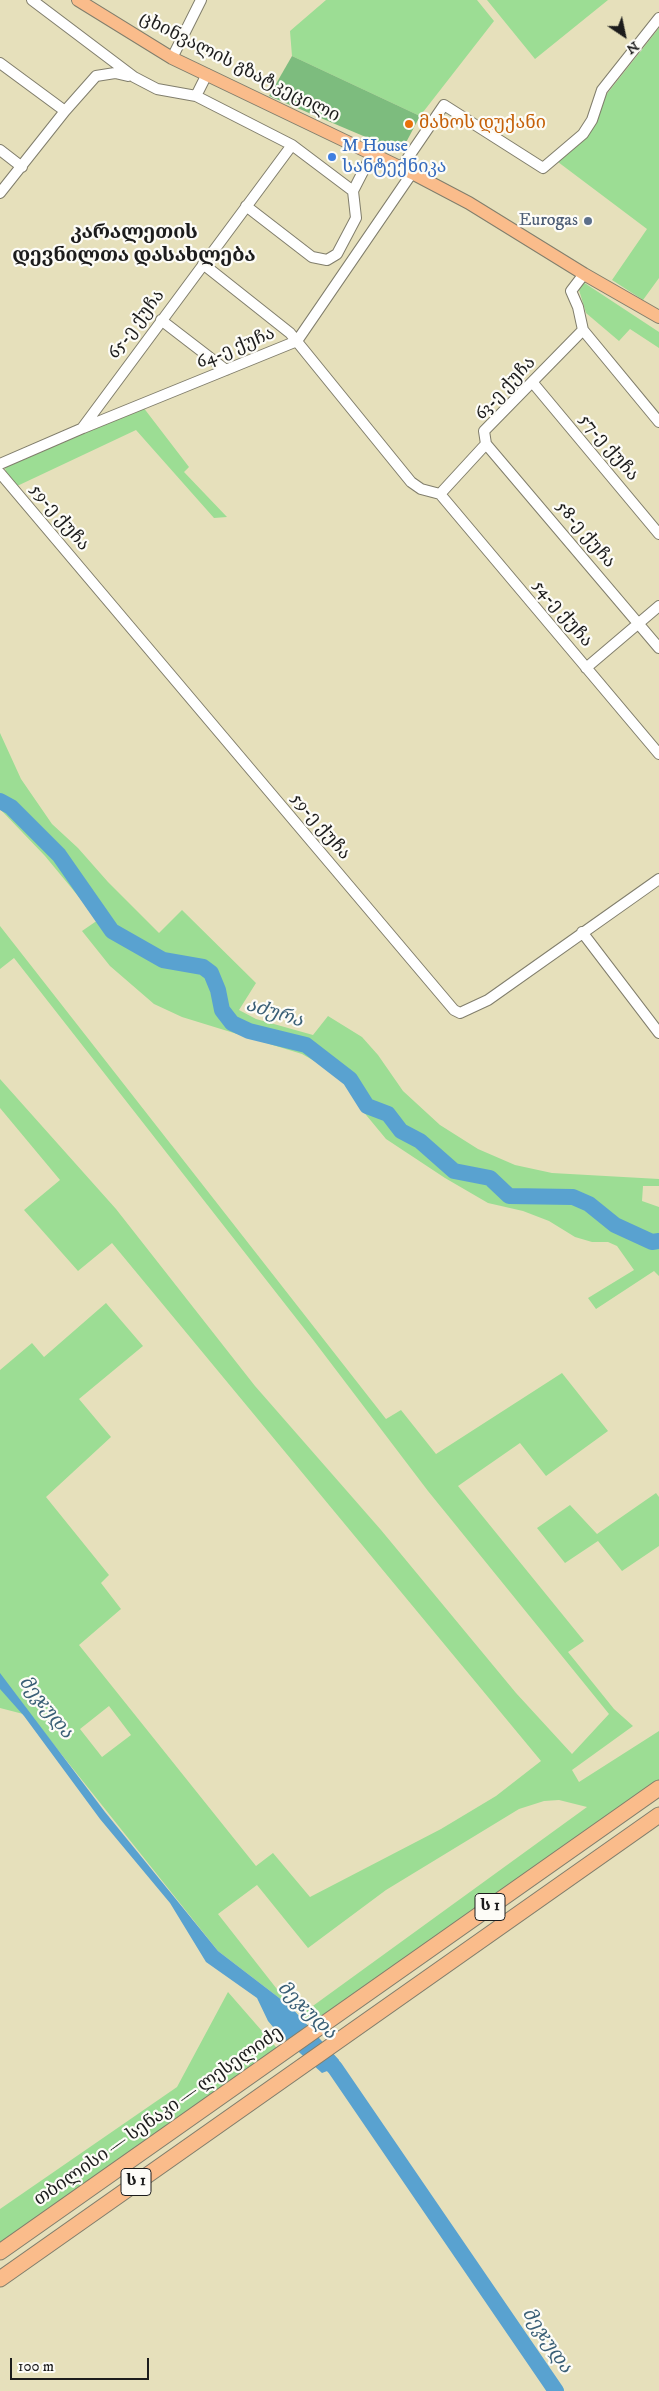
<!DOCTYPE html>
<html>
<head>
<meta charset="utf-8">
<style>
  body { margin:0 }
  #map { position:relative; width:659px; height:2391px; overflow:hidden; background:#e6e0bb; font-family:"IM FELL DW Pica",serif }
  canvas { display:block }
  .north { position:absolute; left:599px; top:10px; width:50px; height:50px; -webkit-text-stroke:4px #fdfcf7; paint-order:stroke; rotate:146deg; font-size:14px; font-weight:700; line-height:20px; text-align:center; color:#1c1c1c }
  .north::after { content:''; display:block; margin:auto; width:18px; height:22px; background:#1c1c1c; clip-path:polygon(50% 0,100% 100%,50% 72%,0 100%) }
  .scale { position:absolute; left:10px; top:2358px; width:139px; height:22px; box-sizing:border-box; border:2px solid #1c1c1c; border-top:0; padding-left:6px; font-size:15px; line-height:18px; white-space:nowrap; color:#1c1c1c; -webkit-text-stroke:4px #fdfcf7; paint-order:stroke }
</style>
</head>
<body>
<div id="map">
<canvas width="659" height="2391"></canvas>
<div class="north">N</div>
<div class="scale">100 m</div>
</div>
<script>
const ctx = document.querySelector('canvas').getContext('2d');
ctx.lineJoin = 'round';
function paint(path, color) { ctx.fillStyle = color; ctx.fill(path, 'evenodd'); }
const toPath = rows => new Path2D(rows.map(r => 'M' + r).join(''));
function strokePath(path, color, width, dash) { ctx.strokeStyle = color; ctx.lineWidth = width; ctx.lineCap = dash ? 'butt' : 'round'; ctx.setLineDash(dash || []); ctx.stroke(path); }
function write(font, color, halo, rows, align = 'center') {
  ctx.font = font + ' "IM FELL DW Pica","Noto Serif Georgian",serif'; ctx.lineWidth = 4.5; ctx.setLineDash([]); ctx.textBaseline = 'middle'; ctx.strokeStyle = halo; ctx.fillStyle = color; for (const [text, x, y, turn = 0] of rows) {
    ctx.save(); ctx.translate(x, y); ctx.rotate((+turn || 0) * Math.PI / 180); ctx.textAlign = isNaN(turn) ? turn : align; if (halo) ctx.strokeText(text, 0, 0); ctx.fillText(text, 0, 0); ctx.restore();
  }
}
const green = toPath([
  [326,0,477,0,494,21,420,116,292,56,290,31],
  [487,0,608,0,535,59],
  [659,28,659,278,643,300,612,280,647,229,558,162,589,135,606,95],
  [583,282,659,332,659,348,630,329,619,341,586,313,579,290],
  [143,407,189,467,184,472,227,517,214,518,136,430,15,487,8,478,4,465],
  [0,733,21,779,52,824,78,848,108,882,159,933,182,910,256,983,239,1010,256,1019,313,1035,328,1016,362,1037,378,1055,403,1091,440,1125,478,1149,515,1165,552,1173,659,1179,659,1186,643,1186,642,1201,659,1207,659,1276,654,1271,596,1309,588,1298,634,1270,617,1246,608,1242,592,1242,575,1237,549,1221,523,1211,488,1203,445,1178,386,1139,362,1110,349,1089,332,1071,302,1054,182,1017,154,1004,110,966,82,931,98,920,45,856,0,809],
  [0,926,386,1419,401,1410,436,1454,562,1373,608,1431,546,1476,520,1443,458,1486,584,1641,568,1652,614,1709,633,1726,572,1770,579,1782,659,1731,659,1780,314,2021,299,2016,587,1807,559,1800,544,1801,519,1809,386,1890,308,1948,257,1885,218,1914,291,2007,218,1951,31,1716,0,1708,0,1370,32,1343,44,1357,106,1303,143,1346,79,1399,111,1437,46,1497,109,1575,101,1583,121,1609,79,1645,256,1866,273,1853,310,1897,441,1829,496,1796,541,1761,112,1243,78,1271,24,1210,60,1180,0,1108,0,1079,116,1209,255,1386,381,1530,516,1693,572,1754,609,1714,428,1491,314,1341,14,958,0,969],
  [109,1706,131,1735,102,1757,80,1729],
  [656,1493,659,1497,659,1546,622,1571,598,1541,565,1563,537,1528,570,1505,597,1534],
  [228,1992,282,2054,0,2252,0,2209,177,2087]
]);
const forest = toPath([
  [292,56,420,116,401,152,269,96]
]);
const water = toPath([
  [0,1673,105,1812,218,1951,291,2007,339,2060,335,2068,322,2073,279,2034,268,2021,257,1998,206,1962,170,1903,100,1819,24,1716,0,1689]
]);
const river = toPath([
  [0,801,11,807,59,855,112,931,163,960,203,967,211,973,218,990,222,1010,232,1023,249,1031,306,1045,350,1079,367,1106,388,1114,401,1131,420,1141,454,1171,490,1178,509,1196,573,1197,589,1204,615,1225,652,1242,659,1241],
  [320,2052,335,2068,556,2391]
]);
const minor = toPath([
  [32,0,134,77,157,89,196,96,292,145,353,191],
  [172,58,201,0],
  [0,63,65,111],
  [196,96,207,74],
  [0,150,22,167],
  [401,168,444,105,543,168,583,134,592,120,602,90,659,18],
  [353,191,372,154],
  [0,193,65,111,96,76,115,73,128,76],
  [246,206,312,257,327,260,337,254,356,218,353,191],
  [203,264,290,333,411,482,421,489,440,494],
  [161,320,226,370],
  [583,330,659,422],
  [533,383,659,534],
  [83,427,292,145],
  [486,444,659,648],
  [486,444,484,431,583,330,578,307,571,291,584,274],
  [0,464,83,428,297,341,412,173],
  [0,473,454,1010,460,1013,488,1000,659,879],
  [440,494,659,754],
  [440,494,486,444],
  [586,668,659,606],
  [582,932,659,1033]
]);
const major = toPath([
  [78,0,172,58,412,173,469,203,584,274,659,317]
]);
const highway = toPath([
  [0,2252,659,1788],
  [0,2279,659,1815]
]);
const markers = [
  [409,124,5,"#e8710a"],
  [332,157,5,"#3f7fe0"],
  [588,221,5,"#5c6f8a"]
];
const shields = [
  [490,1907,30],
  [136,2182,30]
];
const shieldNames = [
  ["ს 1",490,1907],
  ["ს 1",136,2182]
];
const streetNames = [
  ["ცხინვალის გზატკეცილი",239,68,27],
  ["65-ე ქუჩა",137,325,-53],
  ["64-ე ქუჩა",236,349,-22],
  ["63-ე ქუჩა",506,389,-47],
  ["57-ე ქუჩა",608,448,50],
  ["59-ე ქუჩა",59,518,50],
  ["58-ე ქუჩა",585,535,50],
  ["54-ე ქუჩა",562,614,50],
  ["59-ე ქუჩა",320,827,50],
  ["თბილისი — სენაკი — ლესელიძე",159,2117,-35]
];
const foodNames = [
  ["მახოს დუქანი",419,124]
];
const shopNames = [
  ["M House",342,147],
  ["სანტექნიკა",342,168]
];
const serviceNames = [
  ["Eurogas",578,221]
];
const waterNames = [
  ["აძურა",274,1014,17],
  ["მეჯუდა",45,1708,51],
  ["მეჯუდა",306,2011,44],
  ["მეჯუდა",546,2341,56]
];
const quarterNames = [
  ["კარალეთის",134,234],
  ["დევნილთა დასახლება",134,257]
];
paint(green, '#9cdd94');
paint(forest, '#7dbc7e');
paint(water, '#59a2d0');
strokePath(river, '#59a2d0', 16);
strokePath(minor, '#817e6c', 12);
strokePath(major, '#817e6c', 14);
strokePath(highway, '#817e6c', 17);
strokePath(minor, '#fff', 10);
strokePath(major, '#fabc8b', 12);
strokePath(highway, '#fabc8b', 15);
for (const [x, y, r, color] of markers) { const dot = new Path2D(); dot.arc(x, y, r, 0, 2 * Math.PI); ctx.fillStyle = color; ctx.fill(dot); strokePath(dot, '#fdfcf7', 2); }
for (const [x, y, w] of shields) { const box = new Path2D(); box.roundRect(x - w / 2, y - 13.5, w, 27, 4); ctx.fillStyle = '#fdfcf7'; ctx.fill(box); strokePath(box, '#1c1c1c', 1); }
write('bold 16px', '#1c1c1c', null, shieldNames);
write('18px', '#1c1c1c', '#fdfcf7', streetNames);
write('18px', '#c56008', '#fdfcf7', foodNames, 'left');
write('18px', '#366cbe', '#fdfcf7', shopNames, 'left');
write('18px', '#4e5e75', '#fdfcf7', serviceNames, 'right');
write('italic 19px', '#3a5f76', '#fdfcf7', waterNames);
write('bold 20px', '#1c1c1c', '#fdfcf7', quarterNames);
</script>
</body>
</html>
